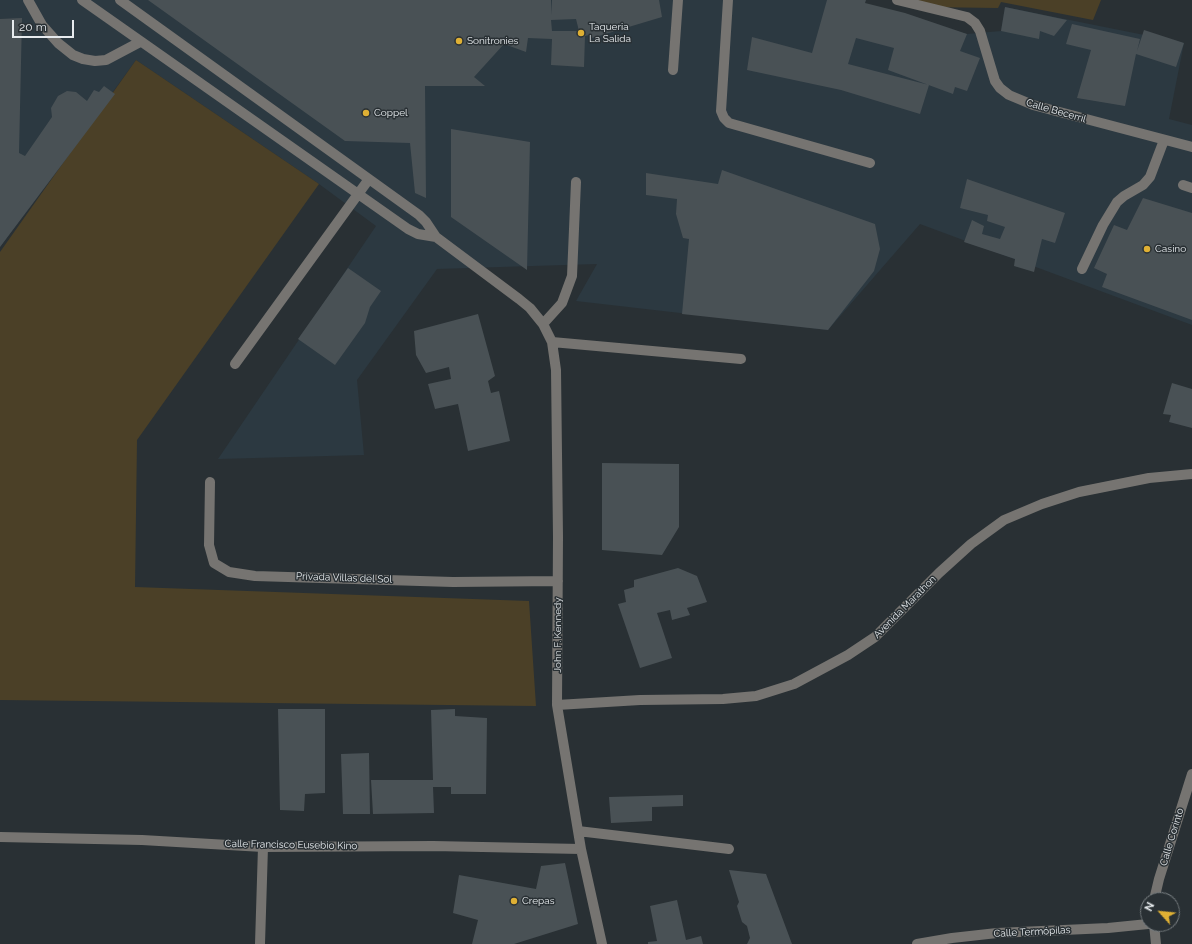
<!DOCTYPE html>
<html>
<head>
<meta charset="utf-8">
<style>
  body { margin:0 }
  #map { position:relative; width:1192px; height:944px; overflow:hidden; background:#293034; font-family:Raleway,sans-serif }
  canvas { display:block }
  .north { position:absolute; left:1140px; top:892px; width:40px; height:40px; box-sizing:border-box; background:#293034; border:1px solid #757b7e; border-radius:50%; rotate:297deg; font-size:11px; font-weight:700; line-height:16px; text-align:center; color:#e7ebee }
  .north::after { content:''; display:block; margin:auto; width:14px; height:18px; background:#dfb034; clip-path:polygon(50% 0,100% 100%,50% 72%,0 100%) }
  .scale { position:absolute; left:12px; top:20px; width:62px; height:18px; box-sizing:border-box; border:2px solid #e7ebee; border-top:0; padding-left:5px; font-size:12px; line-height:14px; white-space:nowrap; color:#e7ebee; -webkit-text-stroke:3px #293034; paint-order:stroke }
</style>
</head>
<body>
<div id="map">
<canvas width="1192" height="944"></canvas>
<div class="north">N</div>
<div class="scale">20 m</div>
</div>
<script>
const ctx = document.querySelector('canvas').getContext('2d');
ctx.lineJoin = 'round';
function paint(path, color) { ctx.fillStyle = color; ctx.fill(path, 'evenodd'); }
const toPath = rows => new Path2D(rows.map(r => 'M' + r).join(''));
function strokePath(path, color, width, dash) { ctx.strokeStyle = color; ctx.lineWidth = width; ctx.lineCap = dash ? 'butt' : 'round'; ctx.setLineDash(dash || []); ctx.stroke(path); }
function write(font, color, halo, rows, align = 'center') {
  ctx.font = font + ' Raleway,sans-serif'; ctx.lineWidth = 3; ctx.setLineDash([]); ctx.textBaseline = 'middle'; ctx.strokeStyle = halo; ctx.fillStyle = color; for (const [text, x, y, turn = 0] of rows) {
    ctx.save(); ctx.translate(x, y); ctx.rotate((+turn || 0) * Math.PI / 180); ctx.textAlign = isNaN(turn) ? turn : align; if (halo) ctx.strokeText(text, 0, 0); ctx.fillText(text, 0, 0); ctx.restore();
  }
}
const built = toPath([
  [0,0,845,0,967,34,1001,31,1005,7,1184,43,1169,119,1192,125,1192,325,920,224,828,330,576,301,597,264,437,269,357,380,364,455,218,459,376,226,319,184,136,60,0,247]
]);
const green = toPath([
  [906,0,1101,0,1093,20,1001,2,998,8,926,7],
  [136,60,319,184,137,440,135,587,529,601,536,706,0,700,0,252]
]);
const building = toPath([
  [148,0,551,0,551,15,552,0,659,0,662,17,592,38,589,35,585,36,584,67,551,65,552,39,528,38,526,52,504,44,474,77,485,86,425,86,426,198,415,193,410,143,345,141],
  [576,19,579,31,552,31,551,20],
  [827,0,866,0,865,3,905,13,967,34,960,51,980,58,967,91,955,87,953,94,888,70,894,48,856,38,848,64,929,85,920,114,841,90,747,70,752,37,812,53],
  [1005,7,1067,20,1054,36,1040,31,1039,39,1001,31],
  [22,18,19,153,25,156,52,117,51,108,58,96,67,91,76,92,87,101,94,90,99,92,104,86,115,94,0,247,0,19],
  [1072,24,1140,39,1137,51,1144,30,1184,43,1176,67,1136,54,1125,106,1077,98,1091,50,1066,44],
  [451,129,530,142,527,270,451,217],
  [722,170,875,224,880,249,874,271,828,330,682,314,689,239,683,238,676,214,677,199,646,195,646,173,718,184],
  [967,179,1065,213,1055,243,1042,239,1034,272,1014,266,1015,259,964,242,972,220,984,226,982,234,1000,239,1005,227,987,221,988,215,960,208],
  [1143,198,1192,213,1192,320,1102,287,1107,274,1094,268,1114,225,1127,230],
  [348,268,381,291,370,307,365,323,335,365,298,339],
  [478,314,495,376,488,381,491,393,499,391,510,441,468,451,458,404,435,409,428,384,451,379,449,367,426,373,416,355,414,331],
  [1172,383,1192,389,1192,428,1169,422,1171,415,1163,414],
  [602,463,679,464,679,527,662,555,602,550],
  [678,568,697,576,707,602,687,608,690,615,672,620,670,610,657,613,672,658,640,668,618,604,626,602,624,590,634,587,634,580],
  [278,709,325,709,325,793,305,794,304,811,280,810],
  [455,709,455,716,487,718,486,794,451,794,451,787,433,787,434,813,373,814,371,780,433,780,431,710],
  [369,753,370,814,343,814,341,754],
  [683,795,683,806,652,807,652,821,611,823,609,797],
  [565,863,578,924,514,944,472,944,478,920,453,913,459,875,536,889,541,866],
  [729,870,766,874,792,944,747,944,750,938,747,926,742,922,737,906,739,902],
  [677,900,686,940,701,936,703,944,648,944,648,942,657,941,650,906]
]);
const minor = toPath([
  [28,0,42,25,58,43,73,55,83,59,95,61,106,60,140,42],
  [82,0,408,229,418,234,436,237],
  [120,0,419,215,426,222,436,237,519,299,530,308,543,324,552,342,556,370,558,537,557,705,581,849,602,944],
  [728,0,721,111,724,118,729,123,736,125,870,163],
  [897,0,967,17,975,23,980,31,995,81,1000,88,1009,95,1033,105,1192,147],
  [673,70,678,0],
  [1183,185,1192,188],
  [1082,269,1103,225,1117,202,1124,196,1143,185,1150,177,1164,140],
  [543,324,562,303,572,276,576,182],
  [552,342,741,359],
  [235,364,369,179],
  [210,482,209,545,214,563,229,572,255,576,453,582,558,581],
  [557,705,640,700,723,699,756,696,794,684,848,655,875,637,939,573,971,544,1004,520,1042,504,1079,492,1149,478,1192,474],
  [578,831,729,849],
  [0,837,142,840,263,847,433,846,581,849],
  [1154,900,1159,879,1192,774],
  [1154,924,1156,944],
  [260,944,263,847],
  [917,944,952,938,997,933,1108,928,1148,924]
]);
const markers = [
  [581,33,4,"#dfb034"],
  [459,41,4,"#dfb034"],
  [366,113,4,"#dfb034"],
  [1147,249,4,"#dfb034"],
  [514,901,4,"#dfb034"]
];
const poiNames = [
  ["Taqueria",589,27],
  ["La Salida",589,39],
  ["Sonitronies",467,41],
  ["Coppel",374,113],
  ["Casino",1155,249],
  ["Crepas",522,901]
];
const streetNames = [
  ["Calle Becerril",1056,111,16],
  ["Privada Villas del Sol",344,578,2],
  ["Avenida Marathon",905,607,-45],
  ["John F. Kennedy",558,635,-90],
  ["Calle Corinto",1172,837,-73],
  ["Calle Francisco Eusebio Kino",291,845,1],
  ["Calle Termópilas",1032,932,-3]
];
paint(built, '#2c3941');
paint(green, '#4b4027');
paint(building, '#495155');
strokePath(minor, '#767471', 10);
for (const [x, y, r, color] of markers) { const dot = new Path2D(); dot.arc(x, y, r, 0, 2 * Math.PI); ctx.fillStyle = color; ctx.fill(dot); strokePath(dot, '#293034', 1.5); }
write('10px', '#e7ebee', '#293034', poiNames, 'left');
write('10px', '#e7ebee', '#293034', streetNames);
</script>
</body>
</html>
